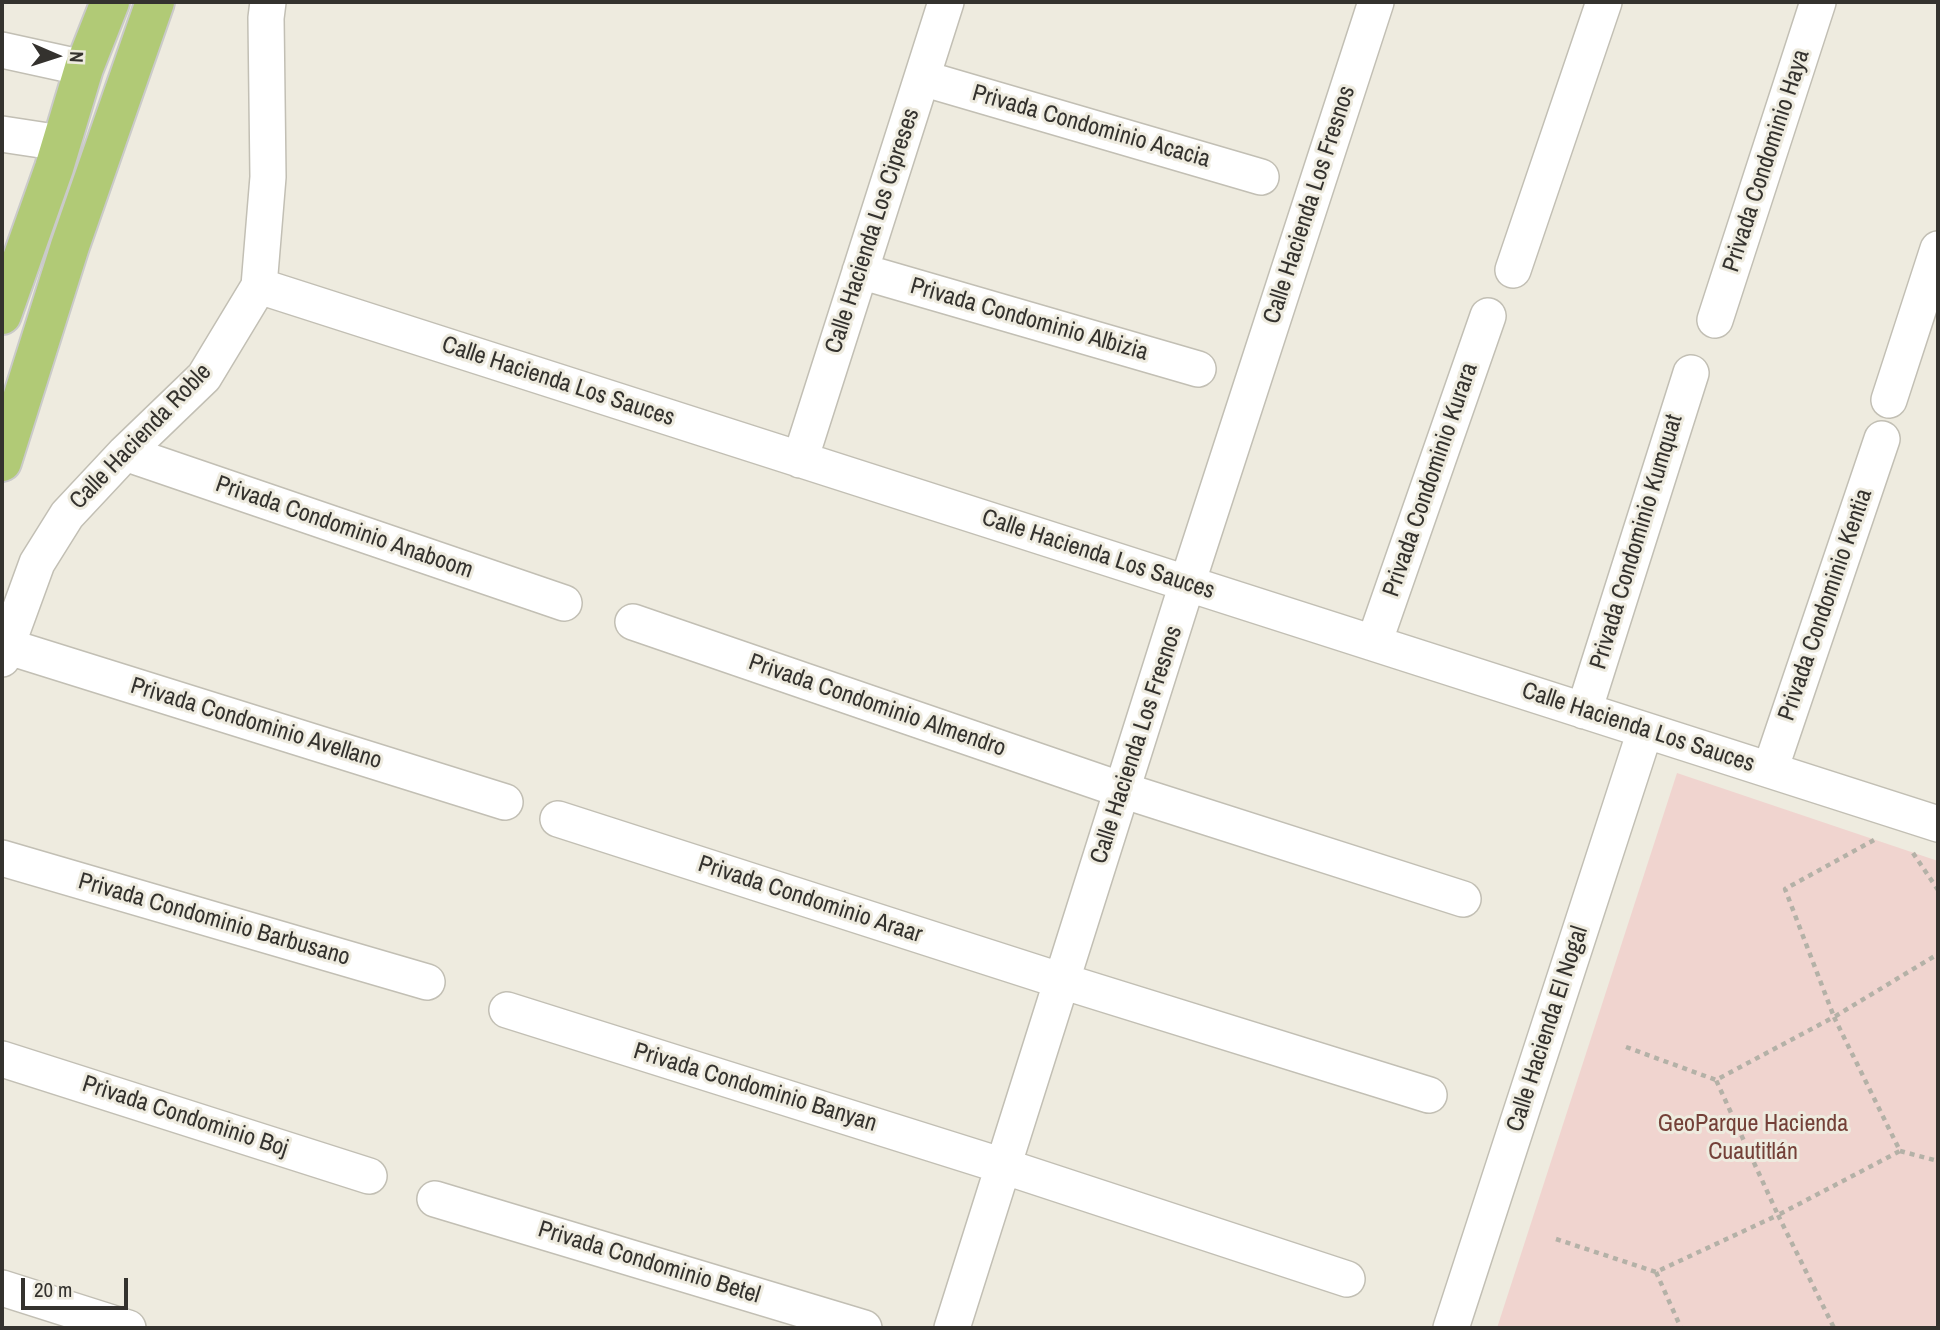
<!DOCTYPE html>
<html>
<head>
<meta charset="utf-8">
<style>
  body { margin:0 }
  #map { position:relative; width:1940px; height:1330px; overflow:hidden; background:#eeebdf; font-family:"Archivo Narrow",sans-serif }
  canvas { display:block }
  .frame { position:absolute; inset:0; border:4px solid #34322e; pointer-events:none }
  .north { position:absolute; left:21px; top:21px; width:70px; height:70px; -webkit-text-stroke:5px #eeebdf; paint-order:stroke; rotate:93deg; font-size:19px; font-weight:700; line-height:28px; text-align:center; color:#34322e }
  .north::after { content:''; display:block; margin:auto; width:24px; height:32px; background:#34322e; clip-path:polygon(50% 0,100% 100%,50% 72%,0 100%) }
  .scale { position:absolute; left:21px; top:1278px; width:107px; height:32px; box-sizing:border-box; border:4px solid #34322e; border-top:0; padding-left:9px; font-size:21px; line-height:24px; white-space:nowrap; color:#34322e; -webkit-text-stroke:5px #eeebdf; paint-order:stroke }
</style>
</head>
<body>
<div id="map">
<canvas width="1940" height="1330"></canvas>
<div class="frame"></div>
<div class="north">N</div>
<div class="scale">20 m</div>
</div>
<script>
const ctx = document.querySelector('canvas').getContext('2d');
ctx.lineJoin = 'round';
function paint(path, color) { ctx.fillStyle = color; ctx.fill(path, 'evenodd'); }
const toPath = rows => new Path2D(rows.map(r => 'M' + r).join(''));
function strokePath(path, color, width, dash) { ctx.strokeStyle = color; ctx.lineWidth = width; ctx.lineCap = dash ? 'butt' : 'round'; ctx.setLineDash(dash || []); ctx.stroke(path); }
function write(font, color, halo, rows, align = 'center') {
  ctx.font = font + ' "Archivo Narrow",sans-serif'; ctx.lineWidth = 6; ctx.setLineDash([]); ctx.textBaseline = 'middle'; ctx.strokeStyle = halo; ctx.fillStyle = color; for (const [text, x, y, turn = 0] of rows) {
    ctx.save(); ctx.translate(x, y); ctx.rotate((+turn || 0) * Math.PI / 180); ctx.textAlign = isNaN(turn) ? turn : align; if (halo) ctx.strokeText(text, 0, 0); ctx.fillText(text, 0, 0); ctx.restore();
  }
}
const green = toPath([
  [1677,773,1938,861,1938,1328,1497,1328]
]);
const path = toPath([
  [1874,840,1785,889,1834,1017,1938,954],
  [1913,853,1938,890],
  [1834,1017,1900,1151,1778,1215,1716,1080,1834,1017],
  [1626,1047,1716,1080],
  [1900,1151,1938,1161],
  [1556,1239,1656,1272,1778,1215,1834,1328],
  [1656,1272,1681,1328]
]);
const minor = toPath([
  [2,50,84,68],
  [922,78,1261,177],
  [2,134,61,143],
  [1513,270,1604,2],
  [860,271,1198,369],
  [259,286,1938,824],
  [1715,320,1818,2],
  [1889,400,1938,249],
  [125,453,564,603],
  [800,460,946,2],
  [633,622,1122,790,1463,899],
  [1374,643,1488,316],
  [6,646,505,802],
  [2,659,37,563,67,515,125,453,204,377,259,286,268,177,266,18,268,2],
  [1584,711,1691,373],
  [1770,770,1882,439],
  [558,819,1062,981,1429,1095],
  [2,858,427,982],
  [507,1010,1003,1166,1347,1279],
  [2,1059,369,1176],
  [435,1199,864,1328],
  [2,1288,128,1328],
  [952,1328,1187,584,1376,2],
  [1451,1328,1645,731]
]);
const major = toPath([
  [2,315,54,168,84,68,110,2],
  [2,462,70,246,155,2]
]);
const streetNames = [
  ["Privada Condominio Acacia",1091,127,16],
  ["Privada Condominio Haya",1767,161,-72],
  ["Calle Hacienda Los Fresnos",1310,205,-72],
  ["Calle Hacienda Los Cipreses",873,231,-72],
  ["Privada Condominio Albizia",1029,320,16],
  ["Calle Hacienda Los Sauces",558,382,18],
  ["Calle Hacienda Roble",141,437,-46],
  ["Privada Condominio Kurara",1431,480,-71],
  ["Privada Condominio Anaboom",344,528,19],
  ["Privada Condominio Kumquat",1637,542,-73],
  ["Calle Hacienda Los Sauces",1098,555,18],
  ["Privada Condominio Kentia",1826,605,-71],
  ["Privada Condominio Almendro",877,706,19],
  ["Privada Condominio Avellano",256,724,17],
  ["Calle Hacienda Los Sauces",1638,728,18],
  ["Calle Hacienda Los Fresnos",1137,745,-72],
  ["Privada Condominio Araar",810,900,18],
  ["Privada Condominio Barbusano",214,920,16],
  ["Calle Hacienda El Nogal",1548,1029,-72],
  ["Privada Condominio Banyan",755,1088,17],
  ["Privada Condominio Boj",185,1117,18],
  ["Privada Condominio Betel",649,1263,17]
];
const parkNames = [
  ["GeoParque Hacienda",1753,1125],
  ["Cuautitlán",1753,1153]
];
paint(green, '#f0d4cf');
strokePath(minor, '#c2bfb4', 38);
strokePath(major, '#cacac9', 42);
strokePath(path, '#b4b1a7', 4.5, [5, 5]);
strokePath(minor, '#fff', 35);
strokePath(major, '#b1ca76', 38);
write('24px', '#34322e', '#eeebdf', streetNames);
write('24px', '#744038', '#eeebdf', parkNames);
</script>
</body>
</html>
